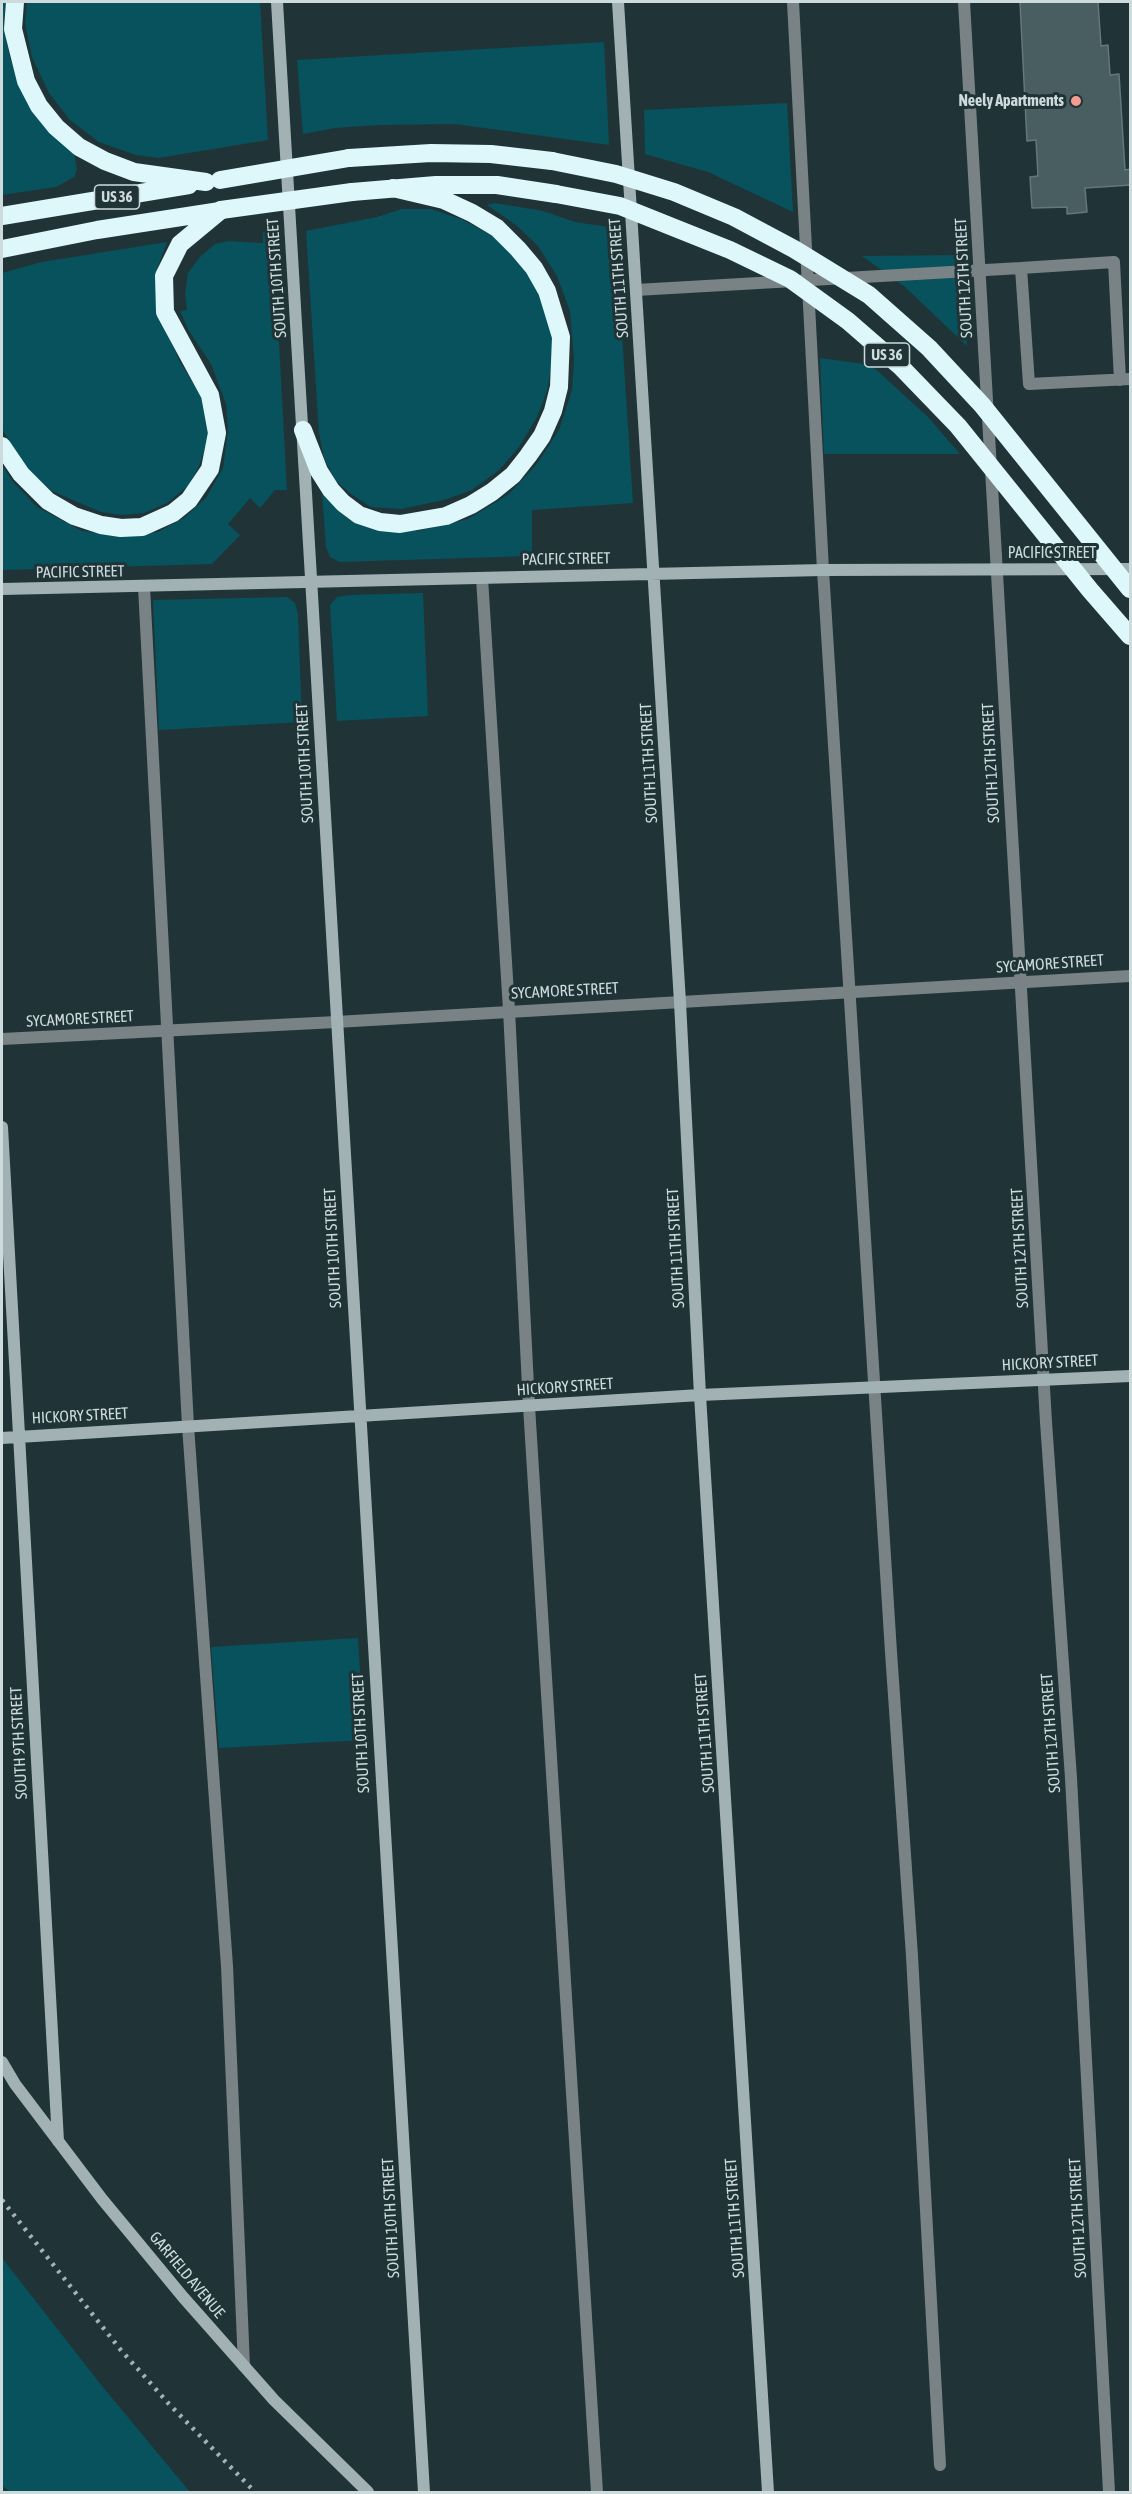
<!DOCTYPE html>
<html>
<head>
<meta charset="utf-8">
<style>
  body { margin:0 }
  #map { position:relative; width:1132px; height:2494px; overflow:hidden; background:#203438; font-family:"Asap Condensed",sans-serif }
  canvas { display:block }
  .frame { position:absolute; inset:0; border:3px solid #cedbdd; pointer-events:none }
</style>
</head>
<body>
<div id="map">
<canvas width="1132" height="2494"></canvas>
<div class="frame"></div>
</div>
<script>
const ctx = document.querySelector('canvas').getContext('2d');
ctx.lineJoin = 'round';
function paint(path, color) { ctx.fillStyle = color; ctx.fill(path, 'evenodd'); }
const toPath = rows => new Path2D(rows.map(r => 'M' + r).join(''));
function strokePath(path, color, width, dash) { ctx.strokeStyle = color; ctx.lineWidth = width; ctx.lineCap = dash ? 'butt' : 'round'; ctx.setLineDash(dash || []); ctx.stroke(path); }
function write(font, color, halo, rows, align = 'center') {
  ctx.font = font + ' "Asap Condensed",sans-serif'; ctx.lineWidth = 6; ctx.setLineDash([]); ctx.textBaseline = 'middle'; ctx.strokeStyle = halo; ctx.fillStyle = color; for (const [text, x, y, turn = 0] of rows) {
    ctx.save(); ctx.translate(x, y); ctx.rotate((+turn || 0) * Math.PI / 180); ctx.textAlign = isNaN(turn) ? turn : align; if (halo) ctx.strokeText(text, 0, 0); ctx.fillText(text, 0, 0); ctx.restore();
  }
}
const green = toPath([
  [2,2,6,2,4,25,10,58,22,91,74,154,77,169,74,177,56,187,2,195],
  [27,2,260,2,268,140,159,158,136,155,99,142,70,120,49,93,32,57,25,23],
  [604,42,609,145,455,124,380,125,335,128,303,134,297,60],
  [787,103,793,212,708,172,645,154,644,110],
  [495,203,543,211,575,222,615,228,633,503,532,510,532,556,340,562,330,557,326,547,322,494,348,519,373,529,418,531,468,519,509,494,537,464,559,430,572,390,574,359,570,311,557,276,538,246,516,225,487,205],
  [402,209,431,209,461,219,493,236,520,262,541,295,553,328,552,363,547,391,537,417,519,447,499,470,472,490,444,500,401,509,371,507,351,494,335,480,324,458,319,433,306,231,377,217],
  [263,232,273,233,287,490,275,490,260,508,250,498,228,524,240,535,212,564,2,570,2,465,13,482,37,507,82,531,123,536,158,532,184,518,206,498,223,468,228,431,226,404,211,364,189,331,180,311,187,310,185,294,188,273,200,257,215,244,228,241,263,243],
  [167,242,157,269,157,295,163,323,180,362,201,396,207,416,208,439,199,466,189,485,167,503,144,513,122,515,101,512,52,491,27,469,2,429,2,273,42,262],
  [965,255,967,346,905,287,862,256],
  [820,358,871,365,928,417,960,454,824,454],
  [423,593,428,716,337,721,330,605,337,597,350,595],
  [287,597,295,603,298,614,302,722,159,730,153,600],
  [358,1638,364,1740,219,1748,211,1647],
  [2,2258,102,2386,190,2492,11,2492,2,2486]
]);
const building = toPath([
  [1020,2,1098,2,1101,46,1108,45,1110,75,1119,74,1125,170,1131,169,1131,185,1085,188,1087,212,1067,214,1067,207,1032,208,1030,177,1038,176,1036,140,1027,141,1020,2]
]);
const lane = toPath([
  [793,2,823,570,891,1652,912,1956,940,2465],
  [1021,268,1114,262,1120,380],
  [636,290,1021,268,1029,384,1130,379],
  [482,578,509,1010,529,1406,597,2492],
  [144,587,188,1426,227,1966,244,2366]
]);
const street = toPath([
  [964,2,1046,1422,1071,1778,1109,2492],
  [2,1039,336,1022,1130,976]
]);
const secondary = toPath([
  [277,2,424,2492],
  [618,2,680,1002,700,1395,768,2492],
  [2,589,823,570,1130,569],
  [2,1127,58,2141],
  [2,1438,700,1395,1130,1376],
  [2,2062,15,2084,102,2199,183,2297,274,2400,368,2492]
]);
const highway = toPath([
  [15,2,13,29,26,81,39,106,56,127,79,147,105,161,134,172,206,182],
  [349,158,431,153,491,154,552,161],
  [352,192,436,185,497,185,556,194],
  [2,216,189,185],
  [2,249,97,230,220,211],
  [303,430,319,471,331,490,343,503,359,515,380,522,400,524,446,516,471,505,492,492,513,475,528,456,542,436,553,411,559,387,561,337,547,291,534,268,518,249,497,228,472,213,444,200,393,188],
  [2,446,21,474,48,501,74,516,101,525,121,528,142,527,173,513,189,500,210,469,217,433,210,395,165,312,164,276,180,244,221,210]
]);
const rail = toPath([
  [2,2200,120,2349,169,2404,255,2492]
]);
const highwayBridge = toPath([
  [552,161,616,174,674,192,734,217,794,249,869,295,929,348,982,405,1130,589],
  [220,180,349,158],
  [556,194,620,206,730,250,790,279,848,321,901,367,958,426,1090,590,1130,636],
  [221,210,352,192]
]);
const markers = [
  [1076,101,6,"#f59d8f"]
];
const shields = [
  [117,197,45],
  [887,355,45]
];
const shieldNames = [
  ["US 36",117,197],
  ["US 36",887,355]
];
const poiNames = [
  ["Neely Apartments",1064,101]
];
const streetNames = [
  ["SOUTH 10TH STREET",277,278,-94],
  ["SOUTH 11TH STREET",619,278,-94],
  ["SOUTH 12TH STREET",964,278,-93],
  ["PACIFIC STREET",1052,553],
  ["PACIFIC STREET",566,559,-1],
  ["PACIFIC STREET",80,572,-1],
  ["SOUTH 10TH STREET",305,763,-93],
  ["SOUTH 11TH STREET",649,763,-93],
  ["SOUTH 12TH STREET",991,763,-93],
  ["SYCAMORE STREET",1050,964,-4],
  ["SYCAMORE STREET",565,991,-3],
  ["SYCAMORE STREET",80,1019,-3],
  ["SOUTH 10TH STREET",333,1248,-93],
  ["SOUTH 11TH STREET",676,1248,-93],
  ["SOUTH 12TH STREET",1020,1248,-93],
  ["HICKORY STREET",1050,1363,-3],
  ["HICKORY STREET",565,1387,-4],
  ["HICKORY STREET",80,1416,-3],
  ["SOUTH 10TH STREET",361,1733,-93],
  ["SOUTH 11TH STREET",705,1733,-94],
  ["SOUTH 12TH STREET",1051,1733,-94],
  ["SOUTH 9TH STREET",19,1743,-93],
  ["SOUTH 10TH STREET",391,2218,-93],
  ["SOUTH 11TH STREET",735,2218,-94],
  ["SOUTH 12TH STREET",1078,2218,-93],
  ["GARFIELD AVENUE",187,2275,50]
];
paint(green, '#07525c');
paint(building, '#485e61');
strokePath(building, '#62787c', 1.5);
strokePath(lane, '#798385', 12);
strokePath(street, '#798385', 12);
strokePath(secondary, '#a2b2b4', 12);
strokePath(highway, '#def7fb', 18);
strokePath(rail, '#a4b2b5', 4.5, [3, 6]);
strokePath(highwayBridge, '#def7fb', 18);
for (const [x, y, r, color] of markers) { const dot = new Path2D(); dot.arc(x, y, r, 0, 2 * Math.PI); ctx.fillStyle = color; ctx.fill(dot); strokePath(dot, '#203438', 2); }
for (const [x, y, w] of shields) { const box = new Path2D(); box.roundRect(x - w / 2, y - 12, w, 24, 4.5); ctx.fillStyle = '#203438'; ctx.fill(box); strokePath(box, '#cedbdd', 1.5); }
write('bold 15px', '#cedbdd', null, shieldNames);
write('bold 16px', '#cedbdd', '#203438', poiNames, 'right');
write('16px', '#cedbdd', '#203438', streetNames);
</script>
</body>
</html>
